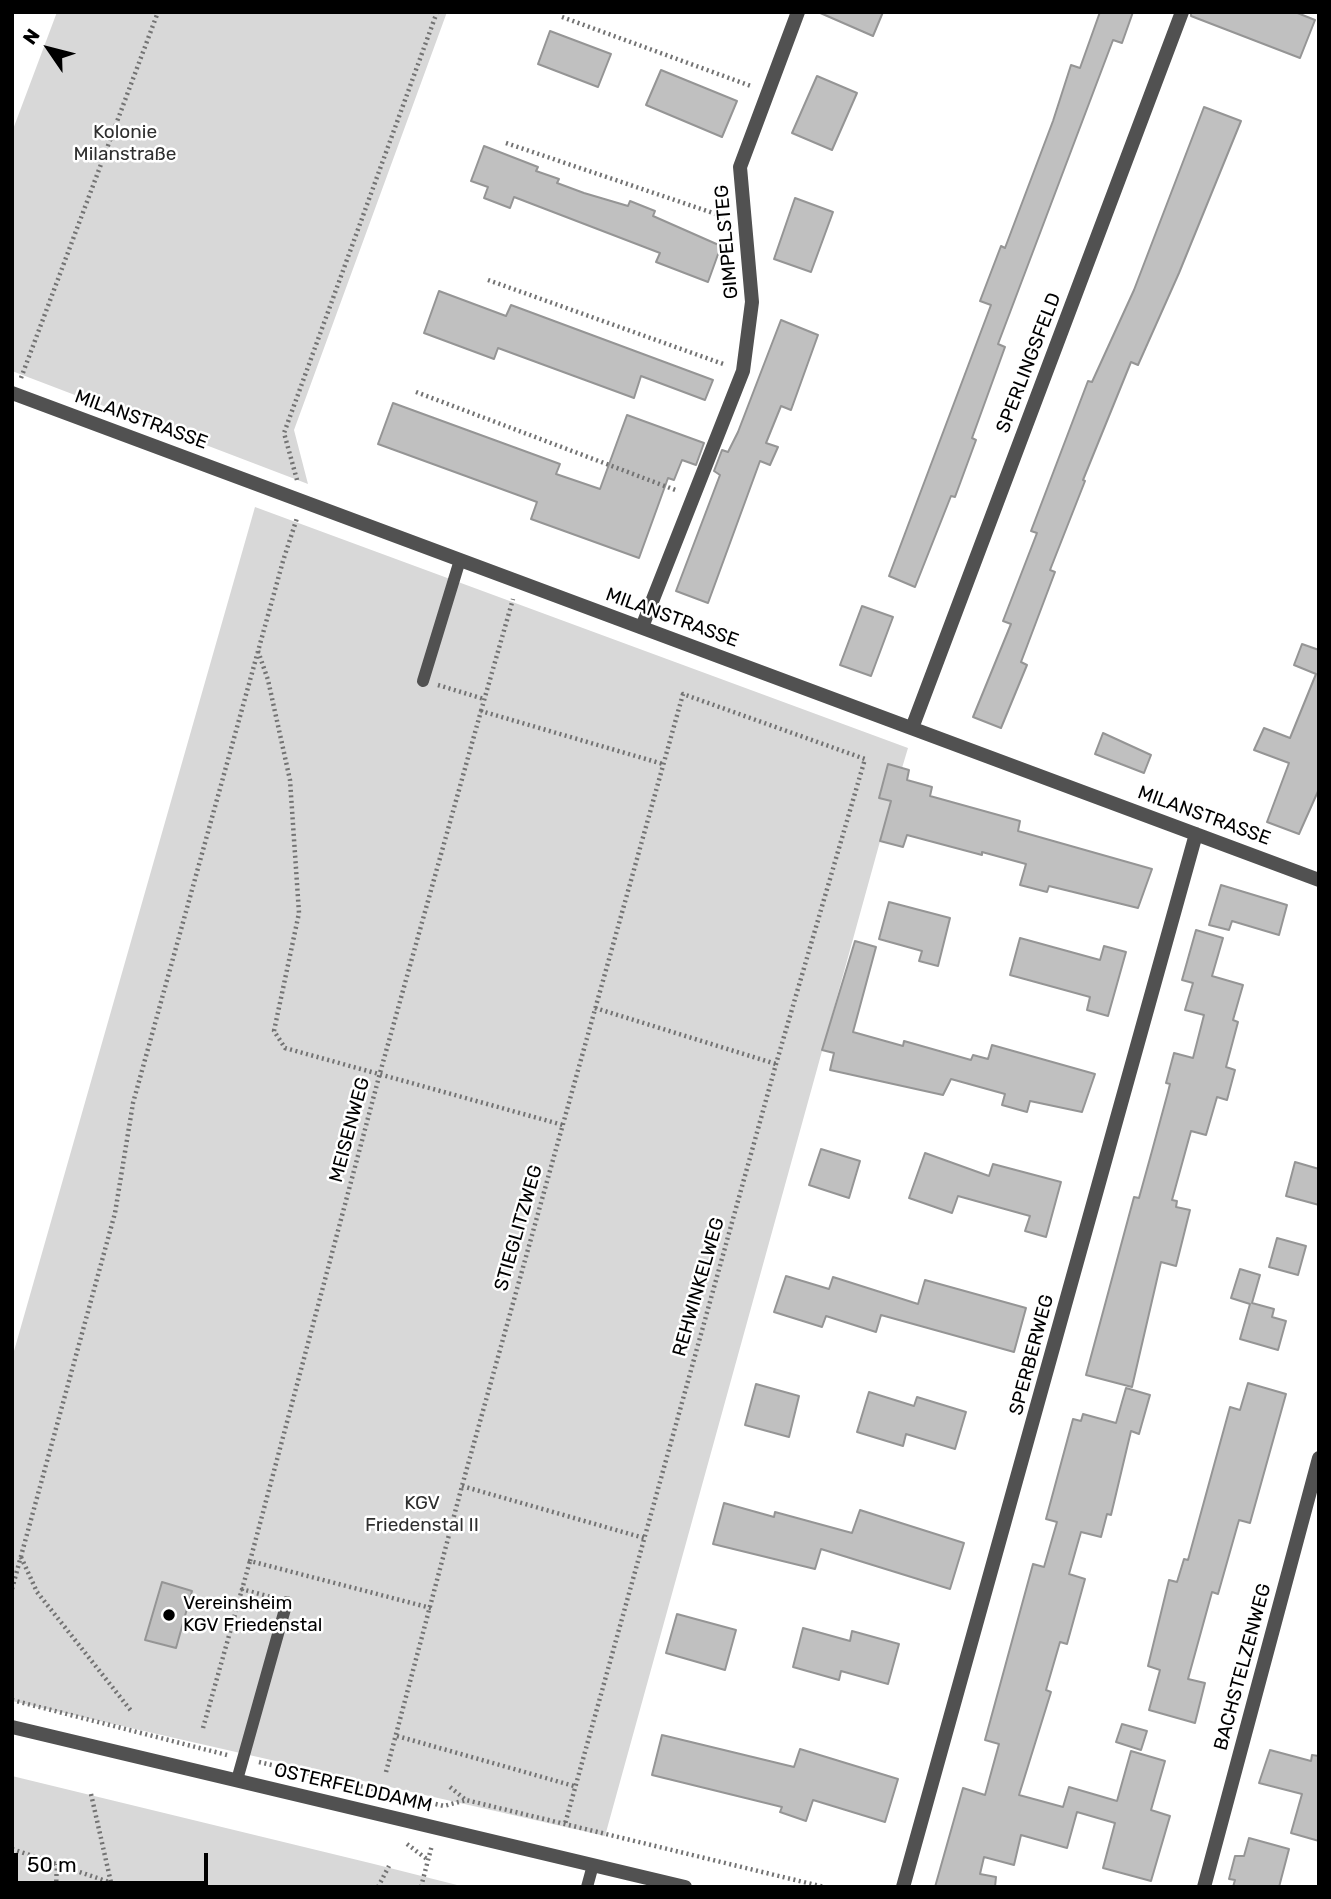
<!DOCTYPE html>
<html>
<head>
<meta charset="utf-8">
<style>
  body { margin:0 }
  #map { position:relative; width:1331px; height:1899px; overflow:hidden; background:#fff; font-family:Rubik,sans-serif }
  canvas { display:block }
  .frame { position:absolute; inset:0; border:14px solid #000; pointer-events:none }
  .north { position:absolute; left:14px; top:14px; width:70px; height:70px; -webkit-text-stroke:5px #fff; paint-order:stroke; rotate:305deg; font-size:19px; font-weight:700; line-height:28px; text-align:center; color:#000 }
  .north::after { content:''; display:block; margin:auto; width:24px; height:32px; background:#000; clip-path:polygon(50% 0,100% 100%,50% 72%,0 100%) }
  .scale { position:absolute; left:14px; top:1853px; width:194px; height:32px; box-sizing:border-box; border:4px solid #000; border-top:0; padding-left:9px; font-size:21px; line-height:24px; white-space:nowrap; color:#000; -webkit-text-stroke:5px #fff; paint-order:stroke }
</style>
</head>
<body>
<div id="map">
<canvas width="1331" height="1899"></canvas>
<div class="frame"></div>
<div class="north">N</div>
<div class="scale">50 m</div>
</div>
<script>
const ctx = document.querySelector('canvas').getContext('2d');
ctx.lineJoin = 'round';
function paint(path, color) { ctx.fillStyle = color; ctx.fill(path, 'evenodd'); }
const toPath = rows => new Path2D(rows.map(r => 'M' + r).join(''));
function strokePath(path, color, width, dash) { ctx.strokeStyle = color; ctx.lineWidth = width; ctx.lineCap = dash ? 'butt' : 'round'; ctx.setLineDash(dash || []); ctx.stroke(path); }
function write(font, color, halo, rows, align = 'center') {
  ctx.font = font + ' Rubik,sans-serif'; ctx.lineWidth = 5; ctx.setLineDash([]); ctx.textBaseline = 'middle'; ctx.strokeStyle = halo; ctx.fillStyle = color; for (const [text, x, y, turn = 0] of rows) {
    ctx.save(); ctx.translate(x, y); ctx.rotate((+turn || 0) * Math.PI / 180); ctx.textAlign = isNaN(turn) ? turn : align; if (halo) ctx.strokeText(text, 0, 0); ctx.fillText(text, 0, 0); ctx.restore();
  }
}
const green = toPath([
  [57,12,447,12,294,430,308,484,12,371,12,132],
  [255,507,908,748,879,845,605,1836,12,1701,12,1358],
  [12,1776,374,1864,465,1887,12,1887]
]);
const building = toPath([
  [818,12,883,12,873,36,818,12],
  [1100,12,1133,12,1122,43,1113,40,998,344,1005,347,972,438,976,440,955,497,951,496,915,587,889,576,991,305,980,301,1001,246,1005,248,1053,121,1071,65,1080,68,1100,12],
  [1191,12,1295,12,1315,20,1300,58,1191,16,1191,12],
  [550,31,611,54,598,87,538,64,550,31],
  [661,70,737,101,722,137,646,105,661,70],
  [817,76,857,93,832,150,792,133,817,76],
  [1204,107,1241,121,1179,273,1138,365,1131,362,1083,480,1085,481,1050,570,1055,572,1021,662,1027,665,1001,728,973,717,1011,624,1003,621,1037,533,1031,531,1088,381,1092,382,1134,290,1204,107],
  [484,146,538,167,536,171,559,179,557,183,584,193,628,206,630,201,655,211,653,216,721,246,708,282,656,262,660,253,514,197,510,208,484,198,488,187,471,181,484,146],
  [795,198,833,212,811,272,774,259,795,198],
  [439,291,506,316,511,305,713,380,705,400,641,376,634,398,498,348,494,359,424,333,439,291],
  [781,320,818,335,791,410,781,406,766,443,778,447,770,465,760,461,708,603,676,591,720,475,714,471,722,450,728,452,738,432,781,320],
  [393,403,560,464,556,474,600,489,627,415,704,443,696,465,682,460,674,480,668,478,639,558,531,519,537,502,378,444,393,403],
  [862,606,893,617,871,676,840,665,862,606],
  [1302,644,1319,650,1319,789,1299,834,1267,822,1289,763,1254,750,1264,728,1290,738,1316,674,1294,665,1302,644],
  [1103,733,1151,755,1144,773,1095,754,1103,733],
  [888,764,909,770,907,780,932,787,930,796,1020,821,1018,831,1152,869,1138,908,1049,886,1047,892,1020,885,1026,864,982,852,982,855,907,835,903,847,880,841,891,801,879,798,888,764],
  [1221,885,1287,905,1279,935,1232,921,1229,930,1209,925,1221,885],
  [889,902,950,918,938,966,919,961,922,951,879,939,889,902],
  [1196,930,1223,938,1212,976,1243,985,1233,1020,1238,1022,1226,1067,1235,1070,1227,1100,1217,1097,1206,1135,1191,1131,1172,1200,1177,1201,1176,1207,1190,1210,1176,1266,1161,1262,1132,1387,1086,1375,1134,1197,1139,1198,1152,1151,1168,1092,1170,1084,1166,1083,1174,1053,1193,1058,1204,1015,1185,1010,1193,983,1182,980,1196,930],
  [1020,938,1100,960,1104,946,1126,952,1108,1016,1087,1010,1090,997,1010,975,1020,938],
  [855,941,876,947,853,1032,903,1046,904,1041,971,1060,973,1055,988,1059,992,1045,1095,1074,1082,1112,1030,1101,1027,1112,1002,1105,1005,1094,951,1079,943,1095,830,1070,834,1053,822,1050,855,941],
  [821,1149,860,1161,849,1198,809,1185,821,1149],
  [925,1153,989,1176,993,1164,1061,1182,1046,1237,1025,1231,1030,1216,958,1196,952,1213,909,1198,925,1153],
  [1295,1162,1319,1169,1319,1205,1286,1196,1295,1162],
  [1277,1238,1306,1246,1298,1275,1269,1267,1277,1238],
  [1240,1269,1260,1275,1252,1303,1274,1309,1272,1317,1286,1321,1278,1350,1240,1339,1250,1304,1231,1298,1240,1269],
  [786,1276,829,1289,833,1277,918,1304,925,1280,1026,1308,1014,1352,881,1315,876,1332,826,1316,822,1327,774,1312,786,1276],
  [1248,1383,1286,1394,1250,1523,1239,1520,1218,1594,1212,1592,1188,1679,1205,1683,1195,1723,1149,1710,1160,1670,1148,1666,1169,1580,1177,1582,1184,1559,1188,1560,1230,1407,1240,1410,1248,1383],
  [756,1384,799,1396,789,1437,745,1425,756,1384],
  [1126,1388,1150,1395,1139,1434,1131,1431,1111,1515,1107,1514,1101,1537,1081,1532,1069,1574,1085,1579,1067,1644,1060,1642,1046,1690,1051,1692,1019,1795,1063,1807,1069,1787,1117,1801,1131,1751,1165,1761,1151,1810,1170,1816,1151,1881,1103,1868,1115,1823,1077,1812,1067,1848,1021,1835,1014,1865,984,1857,980,1874,996,1877,995,1887,935,1887,963,1788,985,1795,999,1744,985,1740,1033,1564,1044,1567,1057,1522,1046,1519,1073,1419,1081,1421,1083,1414,1116,1423,1126,1388],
  [869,1392,914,1406,917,1397,966,1412,955,1449,906,1434,903,1446,857,1432,869,1392],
  [724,1503,774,1517,775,1512,852,1533,860,1510,964,1543,950,1589,821,1549,815,1569,713,1544,724,1503],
  [162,1582,192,1591,176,1648,145,1640,162,1582],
  [677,1614,736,1630,725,1670,666,1653,677,1614],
  [803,1628,850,1641,852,1631,899,1644,888,1684,841,1671,839,1680,793,1667,803,1628],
  [1122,1724,1147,1731,1141,1750,1116,1742,1122,1724],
  [662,1735,794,1767,800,1749,898,1779,885,1822,813,1800,806,1821,780,1812,782,1807,652,1775,662,1735],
  [1270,1750,1311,1761,1312,1755,1319,1756,1319,1841,1291,1833,1302,1794,1259,1783,1270,1750],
  [1249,1838,1289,1849,1279,1887,1233,1887,1235,1880,1229,1879,1235,1856,1244,1856,1249,1838]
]);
const path = toPath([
  [562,17,751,86],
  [506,143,725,217],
  [488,280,726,365],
  [21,378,158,12],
  [416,392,678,491],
  [297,480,284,433,437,12],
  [258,651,268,680,290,780,299,913,274,1031,285,1048,563,1125],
  [438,685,484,699],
  [481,711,513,599],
  [595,1008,776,1064],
  [462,1486,644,1538],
  [21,1557,37,1592,132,1712],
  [12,1589,115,1213,133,1103,283,561,297,518],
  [241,1589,271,1597],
  [431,1608,250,1561,380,1073,481,711,663,764],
  [232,1624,249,1629],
  [12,1700,227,1755],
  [203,1728,250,1561],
  [397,1736,574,1786],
  [259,1762,444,1806,466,1800],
  [386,1772,462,1486,683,694,865,759,776,1064,565,1824],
  [450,1787,466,1800,824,1887],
  [91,1794,112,1887],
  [407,1844,428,1860],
  [12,1849,109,1882],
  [56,1887,57,1864],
  [378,1887,389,1866],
  [421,1887,432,1845]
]);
const service = toPath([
  [423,681,460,560],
  [237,1780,287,1602],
  [587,1887,593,1865]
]);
const minor = toPath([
  [12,393,1319,880],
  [642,627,743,371,752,302,740,167,798,12],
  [912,728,1182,12],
  [903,1887,1196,834],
  [1204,1887,1319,1458]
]);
const tertiary = toPath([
  [12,1727,685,1887]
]);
const markers = [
  [169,1615,7,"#000"]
];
const parkNames = [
  ["Kolonie",125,133],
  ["Milanstraße",125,155],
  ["KGV",422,1504],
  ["Friedenstal II",422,1526]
];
const streetNames = [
  ["GIMPELSTEG",727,242,-95],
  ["SPERLINGSFELD",1029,363,-69],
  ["MILANSTRASSE",141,420,20],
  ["MILANSTRASSE",672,618,20],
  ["MILANSTRASSE",1204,816,20],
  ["MEISENWEG",350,1130,-75],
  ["STIEGLITZWEG",519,1228,-74],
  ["REHWINKELWEG",699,1287,-74],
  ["SPERBERWEG",1032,1355,-75],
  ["BACHSTELZENWEG",1243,1667,-75],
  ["OSTERFELDDAMM",353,1788,13]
];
const poiNames = [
  ["Vereinsheim",183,1604],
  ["KGV Friedenstal",183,1626]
];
paint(green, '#d8d8d8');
paint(building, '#c0c0c0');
strokePath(building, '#959595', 2);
strokePath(path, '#737373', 4.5, [2, 3.5]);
strokePath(service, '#515151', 12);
strokePath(minor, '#515151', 14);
strokePath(tertiary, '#515151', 14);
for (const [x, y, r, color] of markers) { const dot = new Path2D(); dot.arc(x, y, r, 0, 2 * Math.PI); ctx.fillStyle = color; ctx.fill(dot); strokePath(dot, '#fff', 2.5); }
write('19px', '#2f2f2f', '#fff', parkNames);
write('19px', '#000', '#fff', streetNames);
write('19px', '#000', '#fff', poiNames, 'left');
</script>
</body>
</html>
